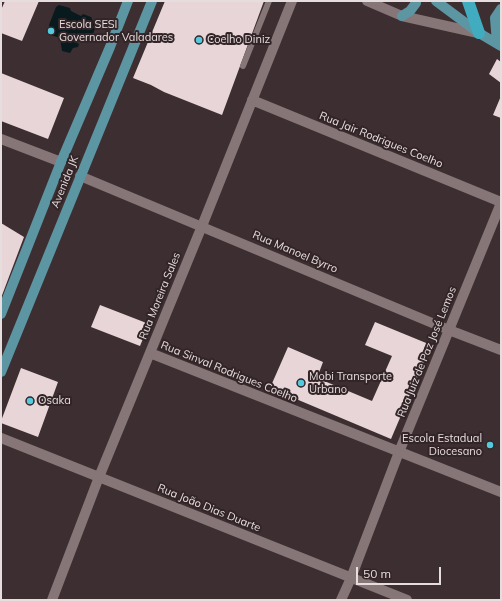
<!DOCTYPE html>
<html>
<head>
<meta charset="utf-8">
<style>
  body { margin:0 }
  #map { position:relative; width:502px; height:601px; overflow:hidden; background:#3d2f31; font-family:Mulish,sans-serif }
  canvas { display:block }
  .frame { position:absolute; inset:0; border:2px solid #e6ddde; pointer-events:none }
  .scale { position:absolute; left:356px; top:567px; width:85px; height:18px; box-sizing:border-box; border:2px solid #e6ddde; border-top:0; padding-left:5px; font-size:12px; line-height:14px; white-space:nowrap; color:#e6ddde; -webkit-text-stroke:3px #332527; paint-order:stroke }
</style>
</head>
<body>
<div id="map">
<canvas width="502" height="601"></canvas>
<div class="frame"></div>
<div class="scale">50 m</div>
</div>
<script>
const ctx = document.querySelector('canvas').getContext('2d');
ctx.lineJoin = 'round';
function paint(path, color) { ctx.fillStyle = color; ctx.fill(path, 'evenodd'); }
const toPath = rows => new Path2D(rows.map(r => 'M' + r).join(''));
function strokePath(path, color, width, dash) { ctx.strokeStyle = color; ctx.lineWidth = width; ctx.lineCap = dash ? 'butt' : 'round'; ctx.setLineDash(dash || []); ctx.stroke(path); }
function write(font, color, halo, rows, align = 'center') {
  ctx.font = font + ' Mulish,sans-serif'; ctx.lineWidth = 4; ctx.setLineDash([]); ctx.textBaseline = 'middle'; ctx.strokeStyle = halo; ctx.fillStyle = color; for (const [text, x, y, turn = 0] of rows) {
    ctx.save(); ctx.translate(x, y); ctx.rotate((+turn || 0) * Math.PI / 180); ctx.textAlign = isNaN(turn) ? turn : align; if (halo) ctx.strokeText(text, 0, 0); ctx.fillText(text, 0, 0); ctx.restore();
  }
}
const water = toPath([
  [59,5,70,8,71,11,81,16,83,14,91,17,93,21,97,23,90,42,77,37,73,39,73,41,79,44,78,47,73,48,70,53,62,51,60,38,51,35,49,31,50,28,49,25,56,7]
]);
const building = toPath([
  [5,1,39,1,22,41,1,33,1,10],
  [165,1,264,1,222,115,164,92,151,85,133,78],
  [497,59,501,62,501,83,489,74],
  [1,73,64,98,48,139,1,121],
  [501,96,501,118,493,115],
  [1,223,24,237,1,298],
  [100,305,149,324,140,346,91,327],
  [375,322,431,345,391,439,270,388,288,347,323,362,317,378,372,401,392,356,365,345],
  [21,368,58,382,38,437,1,423,1,421]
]);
const lane = toPath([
  [243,66,269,1]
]);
const street = toPath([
  [367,1,402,16,478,33],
  [252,100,501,202],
  [1,139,61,162],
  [150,353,501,492],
  [52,600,99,477,202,226,292,1],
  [341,600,351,578,399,452,501,203]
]);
const secondary = toPath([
  [80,176,449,330,501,350],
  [1,438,407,600]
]);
const primary = toPath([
  [436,1,479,33,501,46],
  [402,16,410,11,416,3,416,1],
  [497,43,495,18,501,9],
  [1,314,61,162,110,47,128,1],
  [1,372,152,1]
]);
const highway = toPath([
  [468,1,479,33]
]);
const markers = [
  [51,31,4,"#55cadf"],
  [199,40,4,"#55cadf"],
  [301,383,4,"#55cadf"],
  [30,401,4,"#55cadf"],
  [490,445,4,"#55cadf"]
];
const poiNames = [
  ["Escola SESI",59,25],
  ["Governador Valadares",59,38],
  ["Coelho Diniz",207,40],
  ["Mobi Transporte",309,377],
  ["Urbano",309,390],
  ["Osaka",38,401],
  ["Escola Estadual",482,439,"right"],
  ["Diocesano",482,452,"right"]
];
const streetNames = [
  ["Rua Jair Rodrigues Coelho",381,140,22],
  ["Avenida JK",65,182,-68],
  ["Rua Manoel Byrro",295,252,23],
  ["Rua Moreira Sales",160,296,-68],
  ["Rua Juiz de Paz José Lemos",427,352,-68],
  ["Rua Sinval Rodrigues Coelho",229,372,22],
  ["Rua João Dias Duarte",209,508,22]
];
paint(water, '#081a1d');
paint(building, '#e8d5d8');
strokePath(lane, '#867678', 6);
strokePath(street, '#867678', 10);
strokePath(secondary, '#867678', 10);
strokePath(primary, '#5d96a3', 10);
strokePath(highway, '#41acbf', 12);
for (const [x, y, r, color] of markers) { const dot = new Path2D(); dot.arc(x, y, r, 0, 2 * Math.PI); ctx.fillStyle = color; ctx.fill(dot); strokePath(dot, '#332527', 1.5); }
write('11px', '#e6ddde', '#332527', poiNames, 'left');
write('11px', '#e6ddde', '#332527', streetNames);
</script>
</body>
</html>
